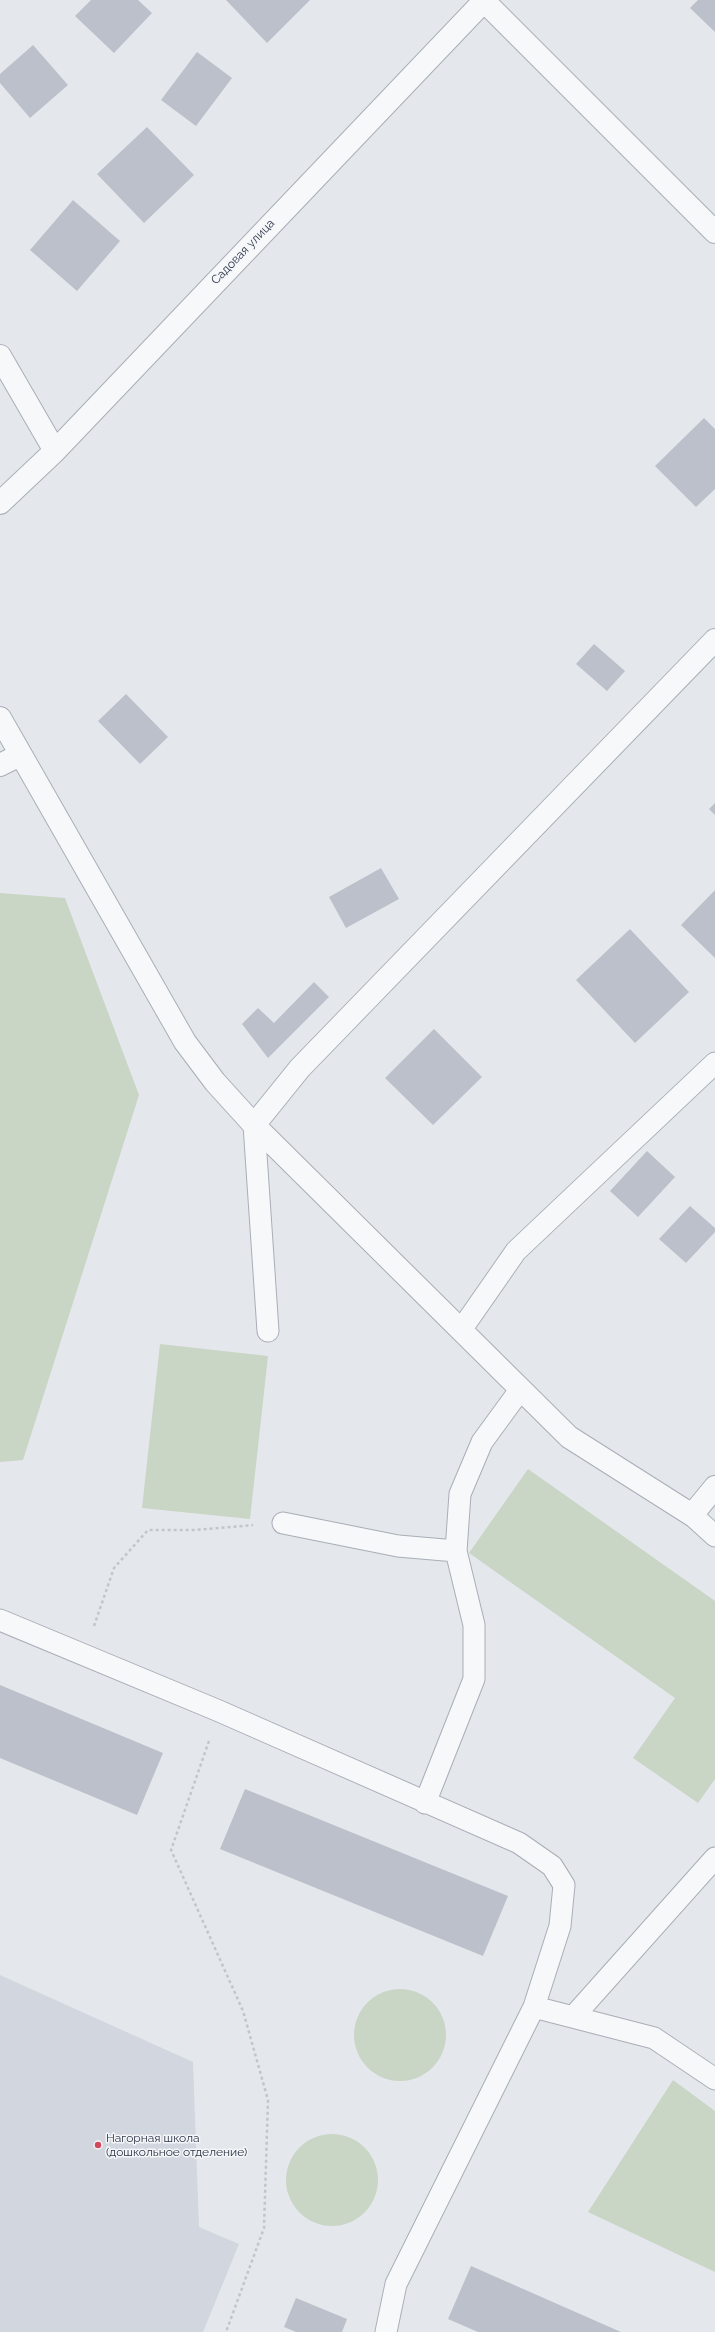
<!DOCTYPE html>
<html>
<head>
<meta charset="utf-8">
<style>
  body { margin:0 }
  canvas { display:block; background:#e4e7ec }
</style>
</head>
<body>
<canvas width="715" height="2332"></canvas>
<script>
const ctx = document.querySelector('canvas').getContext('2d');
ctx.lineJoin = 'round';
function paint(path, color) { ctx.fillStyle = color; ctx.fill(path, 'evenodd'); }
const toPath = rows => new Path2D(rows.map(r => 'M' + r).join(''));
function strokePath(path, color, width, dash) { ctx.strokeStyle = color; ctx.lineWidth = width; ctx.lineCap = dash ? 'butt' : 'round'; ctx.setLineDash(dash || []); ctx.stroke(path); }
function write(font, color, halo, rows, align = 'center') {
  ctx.font = font + ' Raleway,sans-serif'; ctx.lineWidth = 3; ctx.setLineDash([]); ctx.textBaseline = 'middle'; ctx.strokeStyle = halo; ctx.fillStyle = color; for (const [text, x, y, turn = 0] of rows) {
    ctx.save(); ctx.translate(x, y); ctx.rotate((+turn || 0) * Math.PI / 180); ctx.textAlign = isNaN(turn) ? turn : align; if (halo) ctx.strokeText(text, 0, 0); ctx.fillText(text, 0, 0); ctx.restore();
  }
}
const built = toPath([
  [0,1975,193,2062,199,2227,239,2244,203,2332,0,2332]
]);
const green = toPath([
  [0,893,65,898,139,1095,23,1460,0,1462],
  [160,1344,268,1356,250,1519,142,1508],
  [528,1469,715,1601,715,1779,698,1803,633,1758,675,1698,469,1553],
  '354 2035a46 46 0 1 1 92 0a46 46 0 1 1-92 0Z',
  [673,2080,715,2111,715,2272,588,2212],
  '286 2180a46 46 0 1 1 92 0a46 46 0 1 1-92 0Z'
]);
const building = toPath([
  [91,0,138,0,152,13,114,53,75,16],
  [226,0,310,0,267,43],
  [698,0,715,0,715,32,690,8],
  [33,45,68,85,30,118,0,83,0,74],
  [197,52,232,78,196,126,161,100],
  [147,127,194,175,144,223,97,174],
  [73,200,120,241,77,291,30,250],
  [704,418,715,429,715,489,696,507,655,466],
  [594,644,625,671,607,691,576,664],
  [126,694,168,737,140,764,98,721],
  [715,803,715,815,709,809],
  [381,868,399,899,346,928,329,897],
  [715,890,715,958,681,925],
  [630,929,689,992,635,1043,576,980],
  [314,982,329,997,268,1058,242,1024,258,1008,274,1023],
  [434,1029,482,1077,433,1125,385,1078],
  [647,1151,675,1177,638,1217,610,1191],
  [690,1206,715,1228,715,1232,686,1263,659,1239],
  [0,1685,163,1753,137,1815,0,1758],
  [245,1789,508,1896,483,1956,220,1849],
  [471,2266,621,2332,478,2332,448,2319],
  [296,2298,347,2319,342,2332,296,2332,284,2327]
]);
const path = toPath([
  [94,1626,114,1568,148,1530,194,1530,253,1525],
  [209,1741,171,1850,243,2011,268,2100,264,2228,226,2332]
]);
const lane = toPath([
  [254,1125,268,1331],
  [461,1330,516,1251,715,1063],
  [692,1515,715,1536],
  [283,1523,398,1546,456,1551,474,1625,474,1679,425,1803],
  [456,1551,460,1494,482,1442,520,1390],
  [0,1620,219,1711,519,1843,552,1866,564,1885,560,1926,534,2007,396,2284,386,2332],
  [534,2007,654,2038,715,2079],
  [573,2017,715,1858]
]);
const street = toPath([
  [484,1,715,232],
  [0,356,55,451],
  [0,503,55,451,485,0],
  [0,718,185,1042,215,1082,254,1125,569,1437,692,1515,715,1487],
  [0,765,20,755],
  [254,1125,300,1068,715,640]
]);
const markers = [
  [98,2145,4,"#d1495b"]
];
const streetNames = [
  ["Садовая улица",243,252,-46]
];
const poiNames = [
  ["Нагорная школа",106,2138],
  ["(дошкольное отделение)",106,2152]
];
paint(built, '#d2d6de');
paint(green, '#c9d6c5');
paint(building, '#bbc0ca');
strokePath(lane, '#a9aeb7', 23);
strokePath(street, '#a9aeb7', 24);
strokePath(path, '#c2c5cb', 2.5, [3, 3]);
strokePath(lane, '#f7f8fa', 21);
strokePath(street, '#f7f8fa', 22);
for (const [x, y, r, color] of markers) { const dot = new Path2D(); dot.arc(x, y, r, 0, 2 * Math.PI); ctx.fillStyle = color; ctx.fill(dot); strokePath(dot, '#f4f6f9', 1.5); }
write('12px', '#2b3445', '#f4f6f9', streetNames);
write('12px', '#2b3445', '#f4f6f9', poiNames, 'left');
</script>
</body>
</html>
